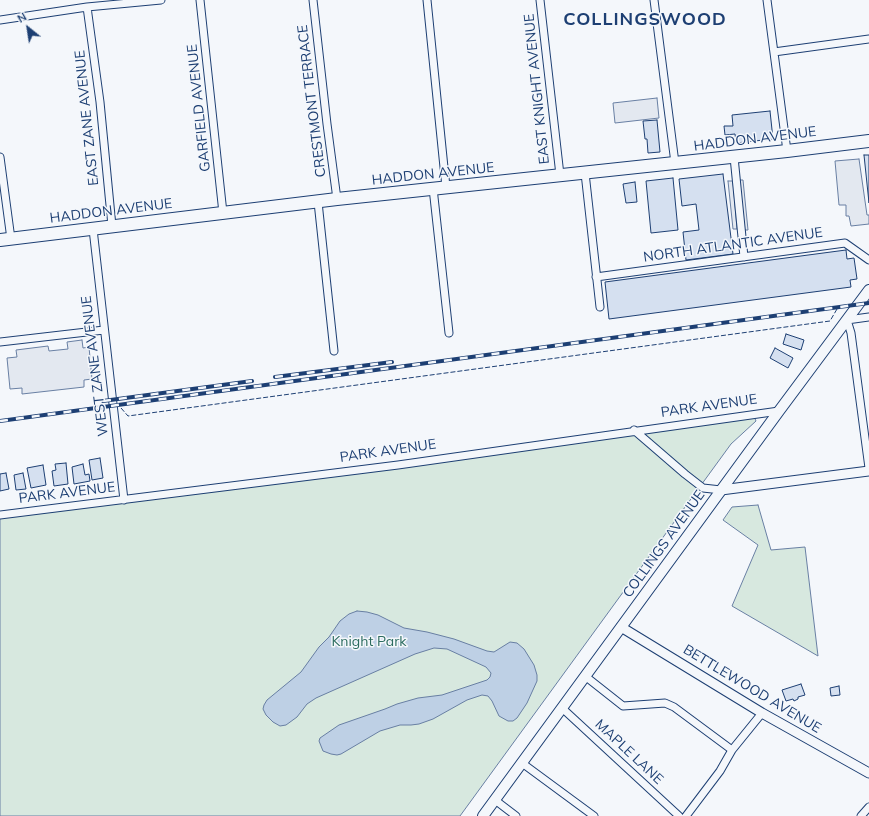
<!DOCTYPE html>
<html>
<head>
<meta charset="utf-8">
<style>
  body { margin:0 }
  #map { position:relative; width:869px; height:816px; overflow:hidden; background:#f4f7fb; font-family:Mulish,sans-serif }
  canvas { display:block }
  .north { position:absolute; left:8px; top:8px; width:40px; height:40px; -webkit-text-stroke:3px #f4f7fb; paint-order:stroke; rotate:330deg; font-size:11px; font-weight:700; line-height:16px; text-align:center; color:#1d3f73 }
  .north::after { content:''; display:block; margin:auto; width:14px; height:18px; background:#1d3f73; clip-path:polygon(50% 0,100% 100%,50% 72%,0 100%) }
</style>
</head>
<body>
<div id="map">
<canvas width="869" height="816"></canvas>
<div class="north">N</div>
</div>
<script>
const ctx = document.querySelector('canvas').getContext('2d');
ctx.lineJoin = 'round';
function paint(path, color) { ctx.fillStyle = color; ctx.fill(path, 'evenodd'); }
const toPath = rows => new Path2D(rows.map(r => 'M' + r).join(''));
function strokePath(path, color, width, dash) { ctx.strokeStyle = color; ctx.lineWidth = width; ctx.lineCap = dash ? 'butt' : 'round'; ctx.setLineDash(dash || []); ctx.stroke(path); }
function write(font, color, halo, rows, align = 'center') {
  ctx.font = font + ' Mulish,sans-serif'; ctx.lineWidth = 3; ctx.setLineDash([]); ctx.textBaseline = 'middle'; ctx.strokeStyle = halo; ctx.fillStyle = color; for (const [text, x, y, turn = 0] of rows) {
    ctx.save(); ctx.translate(x, y); ctx.rotate((+turn || 0) * Math.PI / 180); ctx.textAlign = isNaN(turn) ? turn : align; if (halo) ctx.strokeText(text, 0, 0); ctx.fillText(text, 0, 0); ctx.restore();
  }
}
const green = toPath([
  [753,414,756,421,731,444,460,816,0,816,0,517,753,414],
  [758,505,771,550,805,547,818,656,732,606,758,545,723,520,732,507,758,505]
]);
const parking = toPath([
  [657,98,659,118,615,123,613,103,657,98],
  [859,159,867,215,869,215,869,224,851,226,849,216,846,216,846,205,839,205,835,161,859,159],
  [739,180,743,180,748,230,744,230,739,180],
  [728,181,733,181,737,229,733,229,728,181],
  [82,340,83,348,89,347,92,379,84,380,84,387,22,394,22,388,10,389,7,358,17,357,16,350,48,346,49,351,68,349,67,342,82,340]
]);
const water = toPath([
  [357,611,367,612,378,615,404,628,427,632,454,639,487,651,494,652,510,642,517,643,524,649,534,665,537,675,537,681,527,703,517,718,513,721,508,721,499,716,492,701,488,696,482,695,467,700,433,719,419,724,411,725,400,725,380,731,341,754,337,755,331,754,323,751,319,741,320,738,339,725,385,709,397,704,418,698,442,695,487,680,490,677,491,673,486,667,447,649,434,648,415,654,316,698,307,704,297,717,286,725,280,726,273,722,266,715,263,709,264,705,267,700,301,672,319,647,329,637,340,621,349,614,357,611]
]);
const building = toPath([
  [770,111,773,139,736,143,735,134,725,135,724,126,733,126,732,115,770,111],
  [657,120,660,152,648,153,647,139,645,139,643,121,657,120],
  [864,155,869,155,869,203,864,155],
  [723,174,733,254,686,260,683,232,699,230,696,204,682,206,679,179,723,174],
  [673,178,678,230,651,233,646,181,673,178],
  [635,182,637,202,626,203,623,184,635,182],
  [846,250,847,259,854,258,857,279,850,280,851,287,609,319,605,282,846,250],
  [786,334,804,340,801,350,783,344,786,334],
  [775,348,793,358,788,368,770,358,775,348],
  [100,458,103,478,92,480,89,460,100,458],
  [66,463,68,484,54,486,52,471,56,470,55,464,66,463],
  [83,464,85,475,89,474,90,481,74,484,72,467,83,464],
  [43,465,46,485,31,488,27,468,43,465],
  [6,473,9,489,0,491,0,474,6,473],
  [23,473,26,489,16,490,14,475,23,473],
  [801,684,805,695,798,697,798,699,794,701,793,699,786,701,782,690,801,684],
  [839,686,840,695,831,696,830,688,839,686]
]);
const minor = toPath([
  [200,0,223,213],
  [313,0,327,124,337,199],
  [427,0,446,187],
  [540,0,560,175],
  [654,0,675,163],
  [767,0,787,151],
  [87,7,100,102,112,226],
  [0,20,87,7,161,0],
  [774,52,869,39],
  [0,157,11,239],
  [734,157,744,257],
  [585,173,600,307],
  [433,188,449,333],
  [318,202,334,351],
  [93,229,124,500],
  [596,277,845,243,869,260],
  [869,317,847,320,851,333,869,468],
  [0,342,104,330],
  [634,430,685,474,703,488,721,490],
  [0,515,398,465,779,411],
  [585,676,623,706,665,703,674,707,732,750],
  [562,708,679,816],
  [522,763,594,816],
  [495,800,516,816],
  [686,816,720,771,732,750,762,713],
  [861,816,869,807]
]);
const tertiary = toPath([
  [721,490,869,471],
  [621,627,762,713,869,773]
]);
const secondary = toPath([
  [483,816,779,411,869,290]
]);
const primary = toPath([
  [0,240,337,199,787,151,869,141]
]);
const rail = toPath([
  [275,377,392,362],
  [103,401,252,381],
  [0,421,869,303]
]);
const fence = toPath([
  [121,408,128,416,830,321,837,309]
]);
const streetNames = [
  ["EAST KNIGHT AVENUE",537,89,-96],
  ["CRESTMONT TERRACE",312,101,-97],
  ["GARFIELD AVENUE",199,108,-96],
  ["EAST ZANE AVENUE",87,118,-96],
  ["HADDON AVENUE",755,139,-7],
  ["HADDON AVENUE",433,174,-6],
  ["HADDON AVENUE",111,211,-7],
  ["NORTH ATLANTIC AVENUE",733,245,-8],
  ["WEST ZANE AVENUE",95,366,-97],
  ["PARK AVENUE",709,406,-8],
  ["PARK AVENUE",388,451,-8],
  ["PARK AVENUE",67,493,-7],
  ["COLLINGS AVENUE",664,544,-54],
  ["BETTLEWOOD AVENUE",752,689,31],
  ["MAPLE LANE",629,752,43]
];
const parkNames = [
  ["Knight Park",369,642]
];
const districtNames = [
  ["COLLINGSWOOD",645,20]
];
paint(green, '#d7e8df');
strokePath(green, '#687fa3', 1);
paint(parking, '#e3e8f0');
strokePath(parking, '#687fa3', 1);
paint(water, '#bed0e5');
strokePath(water, '#687fa3', 1);
paint(building, '#d5e0f0');
strokePath(building, '#1d3f73', 1);
strokePath(minor, '#1d3f73', 9);
strokePath(tertiary, '#1d3f73', 11);
strokePath(secondary, '#1d3f73', 12);
strokePath(primary, '#1d3f73', 14);
strokePath(minor, '#f4f7fb', 7);
strokePath(tertiary, '#f4f7fb', 9);
strokePath(secondary, '#f4f7fb', 10);
strokePath(primary, '#f4f7fb', 12);
strokePath(rail, '#1d3f73', 4);
strokePath(rail, '#f4f7fb', 2.5, [8]);
strokePath(fence, '#1d3f73', 1, [5, 2]);
write('14px', '#1d3f73', '#f4f7fb', streetNames);
write('14px', '#2c6c60', '#f4f7fb', parkNames);
ctx.letterSpacing = '1px';
write('bold 18px', '#1d3f73', '#f4f7fb', districtNames);
ctx.letterSpacing = '0px';
</script>
</body>
</html>
